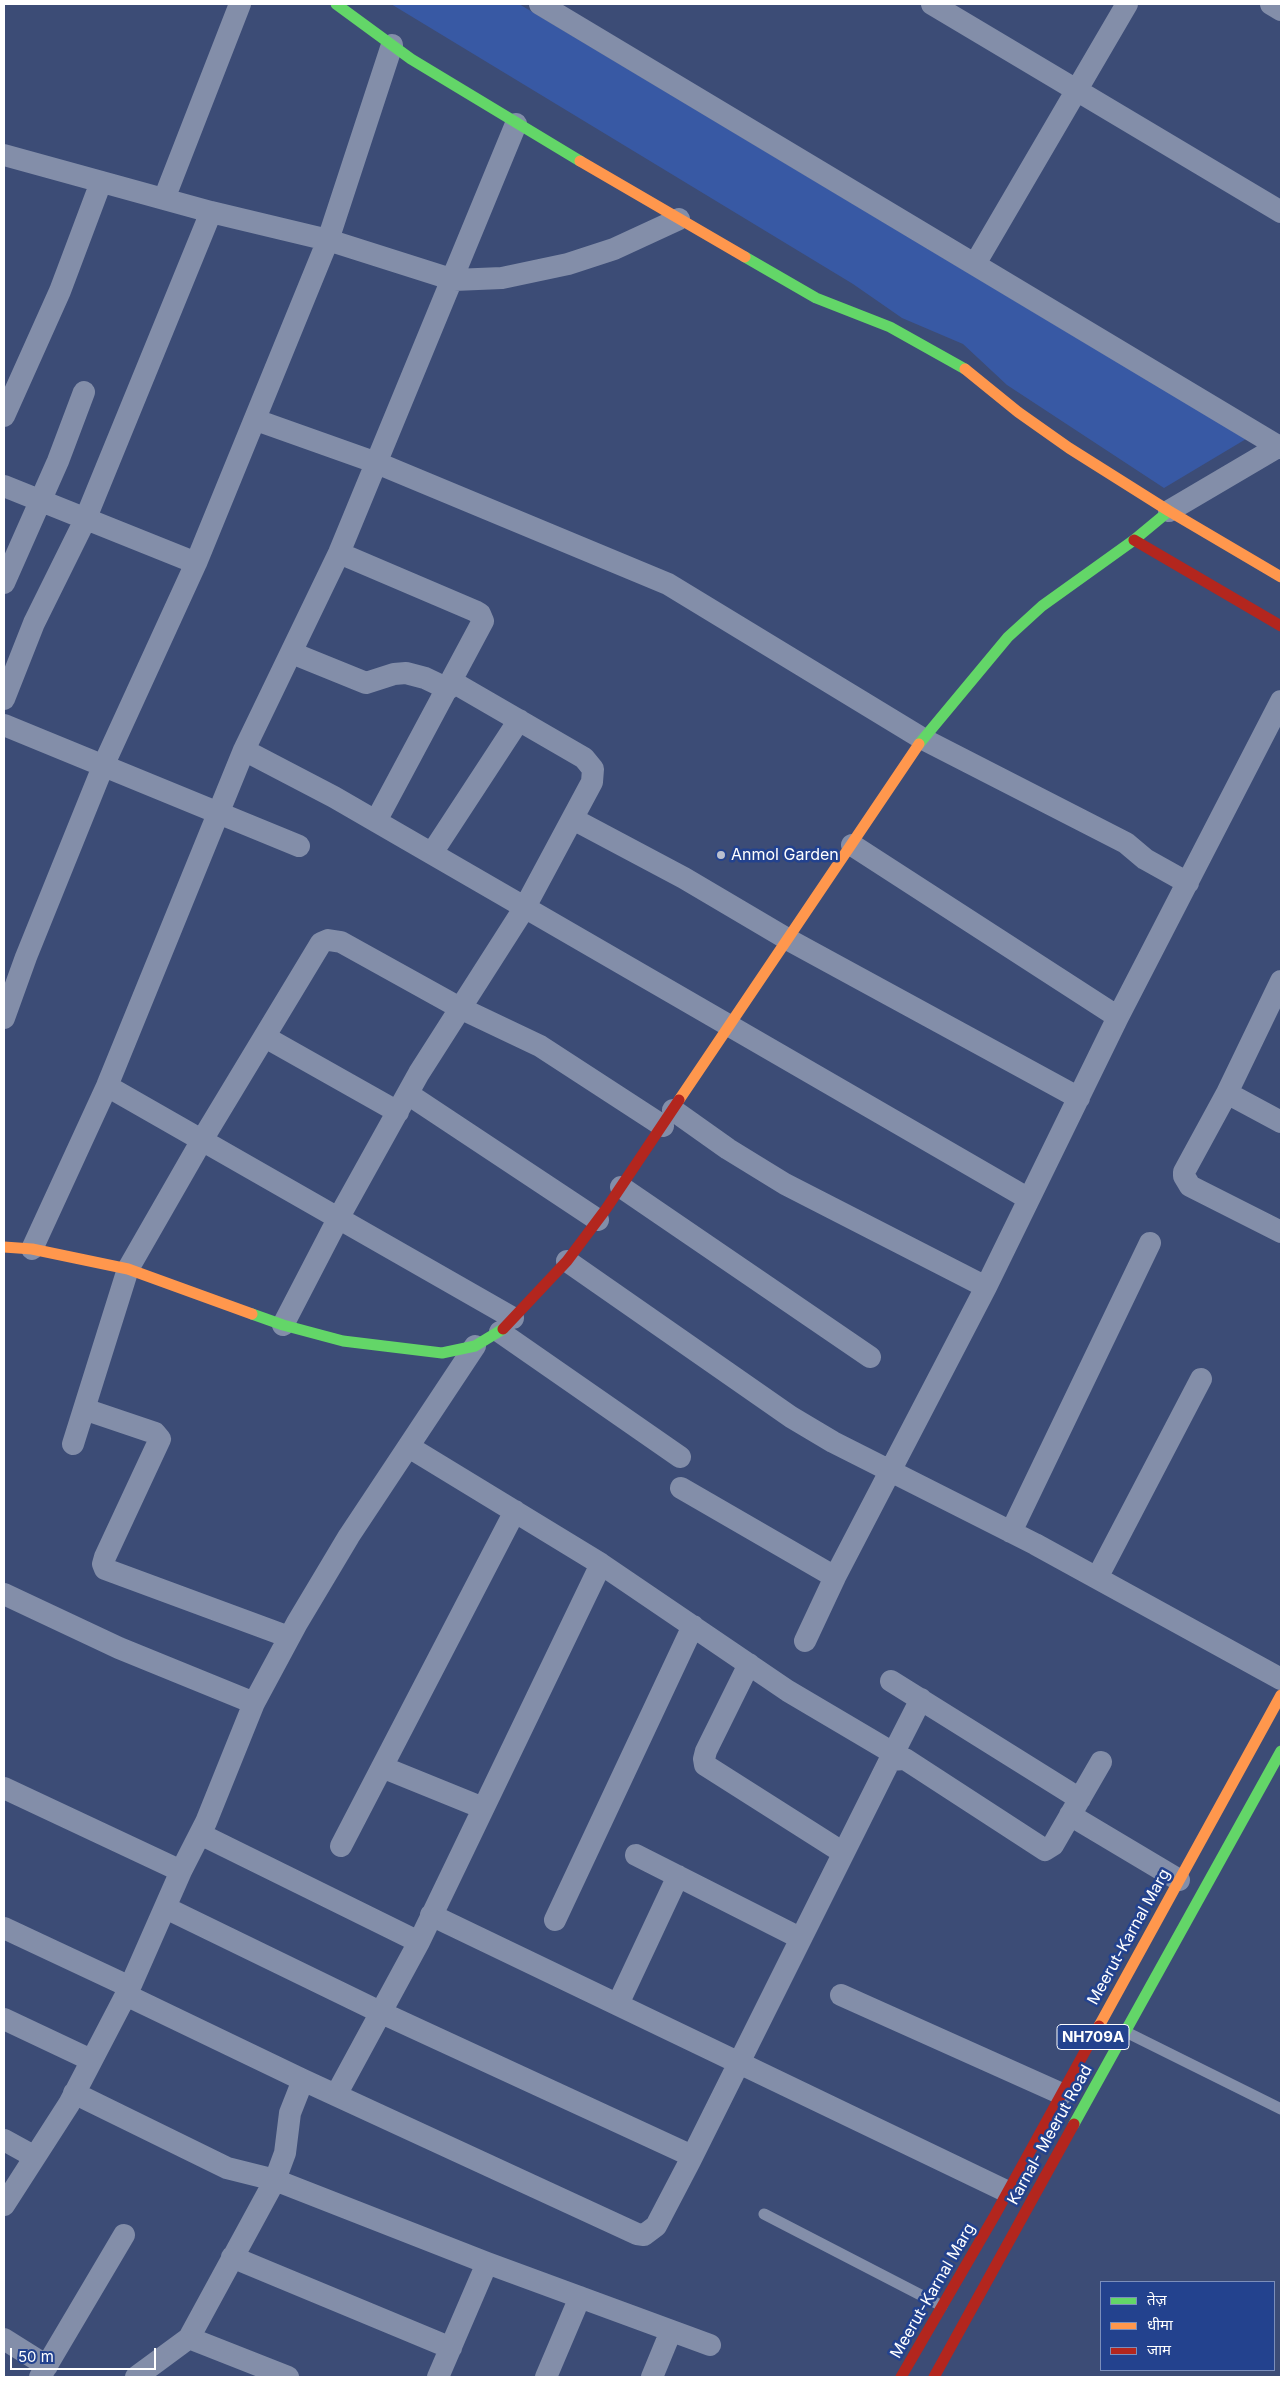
<!DOCTYPE html>
<html>
<head>
<meta charset="utf-8">
<style>
  body { margin:0 }
  #map { position:relative; width:1285px; height:2381px; overflow:hidden; background:#3c4c76; font-family:Inter,"Noto Sans Devanagari",sans-serif }
  canvas { display:block }
  .frame { position:absolute; inset:0; border:5px solid #fff; pointer-events:none }
  .legend { position:absolute; left:1100px; top:2281px; width:175px; height:90px; box-sizing:border-box; background:#23428e; border:1px solid #7b8ebb; margin:0; padding:6px 9px; list-style:none; font-size:15px; color:#fff }
  .legend li { display:flex; align-items:center; gap:10px; height:25px }
  .legend b { width:25px; border:1px solid #7b8ebb }
  .scale { position:absolute; left:10px; top:2348px; width:146px; height:22px; box-sizing:border-box; border:2px solid #fff; border-top:0; padding-left:6px; font-size:15px; line-height:18px; white-space:nowrap; color:#fff; -webkit-text-stroke:4px #23428e; paint-order:stroke }
</style>
</head>
<body>
<div id="map">
<canvas width="1285" height="2381"></canvas>
<div class="frame"></div>
<ul class="legend">
<li><b style="height:6px;background:#63d668"></b>तेज़</li>
<li><b style="height:6px;background:#ff974d"></b>धीमा</li>
<li><b style="height:6px;background:#b3261e"></b>जाम</li>
</ul>
<div class="scale">50 m</div>
</div>
<script>
const ctx = document.querySelector('canvas').getContext('2d');
ctx.lineJoin = 'round';
function paint(path, color) { ctx.fillStyle = color; ctx.fill(path, 'evenodd'); }
const toPath = rows => new Path2D(rows.map(r => 'M' + r).join(''));
function strokePath(path, color, width, dash) { ctx.strokeStyle = color; ctx.lineWidth = width; ctx.lineCap = dash ? 'butt' : 'round'; ctx.setLineDash(dash || []); ctx.stroke(path); }
function write(font, color, halo, rows, align = 'center') {
  ctx.font = font + ' Inter,sans-serif'; ctx.lineWidth = 5; ctx.setLineDash([]); ctx.textBaseline = 'middle'; ctx.strokeStyle = halo; ctx.fillStyle = color; for (const [text, x, y, turn = 0] of rows) {
    ctx.save(); ctx.translate(x, y); ctx.rotate((+turn || 0) * Math.PI / 180); ctx.textAlign = isNaN(turn) ? turn : align; if (halo) ctx.strokeText(text, 0, 0); ctx.fillText(text, 0, 0); ctx.restore();
  }
}
const green = toPath([
  [391,4,519,4,1246,439,1164,488,1007,385,963,344,902,318,853,284]
]);
const lane = toPath([
  [1126,2032,1281,2109],
  [764,2214,942,2306]
]);
const street = toPath([
  [540,4,1281,448],
  [932,4,1281,212],
  [1271,4,1281,10],
  [4,155,211,212,328,240,454,280,502,278,568,264,614,249,679,219],
  [164,199,240,4],
  [975,264,1127,4],
  [4,416,60,291,101,182],
  [256,420,377,463,668,584,923,739,1126,843,1145,859,1188,883],
  [4,486,196,563],
  [1169,511,1281,445],
  [339,553,475,611,480,614,483,621,376,821],
  [4,583,58,461,84,392],
  [292,653,366,683,394,674,406,673,425,678,448,689],
  [4,699,34,623,85,520,211,212],
  [4,725,299,846],
  [244,750,334,797,1029,1199],
  [573,819,684,878,789,940,1079,1098],
  [852,845,1118,1017,1281,701],
  [432,853,519,720],
  [1281,981,1227,1093,1184,1172,1184,1176,1190,1186,1281,1232],
  [4,1018,26,957,104,764,196,563,328,240,392,45],
  [265,1037,398,1112],
  [107,1086,513,1318],
  [1227,1093,1281,1122],
  [408,1094,598,1220],
  [673,1110,728,1149,785,1184,986,1287],
  [621,1187,870,1357],
  [32,1249,107,1086,244,750,339,553,516,124],
  [567,1261,791,1417,833,1442,1035,1544,1281,1679],
  [283,1325,339,1217,419,1073,525,907,592,782,593,769,584,758,451,681],
  [500,1332,680,1457],
  [84,1409,155,1433,160,1439,105,1557,103,1564,105,1569,289,1637],
  [73,1444,128,1269,202,1140,321,943,328,940,341,942,460,1008,540,1046,663,1126],
  [409,1447,601,1564,788,1691,893,1753],
  [681,1488,835,1577],
  [1011,1532,1150,1243],
  [1097,1578,1201,1379],
  [4,1594,119,1648,254,1703],
  [805,1641,835,1577,986,1287,1118,1017],
  [749,1664,706,1751,704,1759,705,1765,842,1852],
  [891,1681,1080,1799],
  [890,1760,921,1699],
  [382,1767,483,1808],
  [4,1788,181,1871],
  [1070,1815,1179,1880],
  [200,1834,419,1942],
  [341,1846,515,1511],
  [636,1855,800,1938],
  [166,1908,382,2013,692,2156],
  [431,1915,1008,2192],
  [555,1920,693,1626],
  [4,1928,130,1987],
  [126,1995,303,2080,637,2234,644,2235,656,2226,690,2161,890,1760,905,1759,1045,1850,1053,1845,1101,1762],
  [841,1995,1062,2094],
  [618,2004,678,1876],
  [4,2019,91,2060],
  [74,2093,227,2168,275,2180,487,2263,710,2345],
  [336,2095,419,1942,601,1564],
  [4,2140,35,2157],
  [4,2205,69,2104,130,1987,181,1871,206,1822,254,1703,297,1623,349,1536,475,1346],
  [232,2257,451,2348],
  [189,2338,288,2377],
  [4,2339,47,2366],
  [40,2377,124,2235],
  [136,2377,189,2338,275,2180,285,2153,290,2113,303,2080],
  [438,2377,487,2263],
  [546,2377,580,2297],
  [652,2377,671,2331]
]);
const fast = toPath([
  [336,4,411,59,580,161],
  [745,257,816,298,890,327,965,369],
  [919,744,1008,637,1042,606,1134,540,1169,511],
  [252,1314,283,1325,343,1341,442,1353,475,1346,503,1329],
  [1074,2124,1281,1751]
]);
const slow = toPath([
  [580,161,745,257],
  [965,369,1018,412,1069,448,1169,511,1281,577],
  [679,1100,919,744],
  [4,1247,32,1249,128,1269,252,1314],
  [1099,2026,1281,1695]
]);
const jam = toPath([
  [1134,540,1281,626],
  [503,1329,567,1261,606,1209,679,1100],
  [901,2377,995,2215,1099,2026],
  [934,2377,1074,2124]
]);
const markers = [
  [721,855,5,"#bbc0cf"]
];
const shields = [
  [1093,2037,72]
];
const shieldNames = [
  ["NH709A",1093,2037]
];
const poiNames = [
  ["Anmol Garden",731,855]
];
const streetNames = [
  ["Meerut-Karnal Marg",1129,1937,-61],
  ["Karnal- Meerut Road",1050,2135,-61],
  ["Meerut-Karnal Marg",933,2291,-60]
];
paint(green, '#3859a4');
strokePath(lane, '#838ea9', 11);
strokePath(street, '#838ea9', 22);
strokePath(fast, '#63d668', 11);
strokePath(slow, '#ff974d', 11);
strokePath(jam, '#b3261e', 11);
for (const [x, y, r, color] of markers) { const dot = new Path2D(); dot.arc(x, y, r, 0, 2 * Math.PI); ctx.fillStyle = color; ctx.fill(dot); strokePath(dot, '#23428e', 2); }
for (const [x, y, w] of shields) { const box = new Path2D(); box.roundRect(x - w / 2, y - 12.5, w, 25, 4); ctx.fillStyle = '#23428e'; ctx.fill(box); strokePath(box, '#fff', 1); }
write('bold 15px', '#fff', null, shieldNames);
write('16px', '#fff', '#23428e', poiNames, 'left');
write('16px', '#fff', '#23428e', streetNames);
</script>
</body>
</html>
